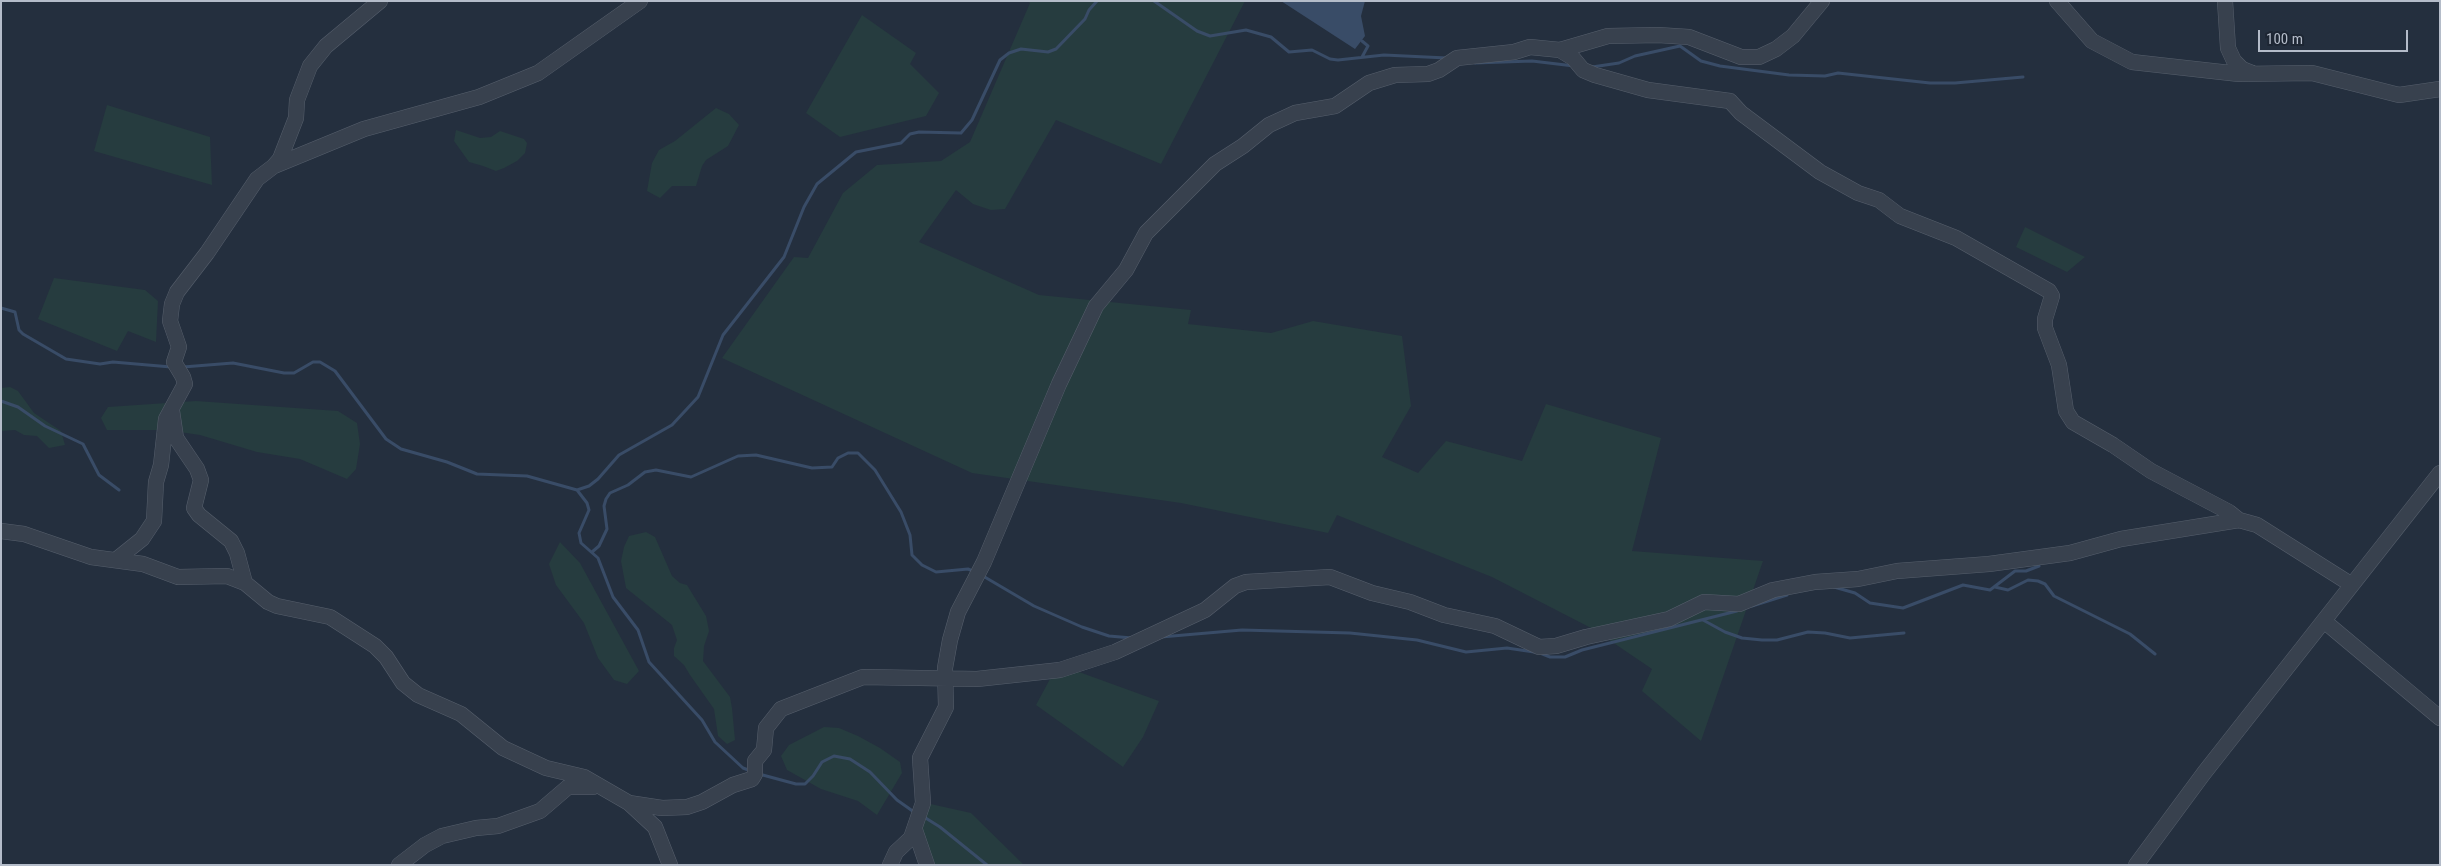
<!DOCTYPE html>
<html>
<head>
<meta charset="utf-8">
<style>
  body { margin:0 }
  #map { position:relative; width:2441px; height:866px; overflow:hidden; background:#242f3e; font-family:"Roboto Condensed",sans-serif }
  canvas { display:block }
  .frame { position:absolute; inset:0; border:2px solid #b4bcc9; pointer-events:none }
  .scale { position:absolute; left:2258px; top:30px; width:150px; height:22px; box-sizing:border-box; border:2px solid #b4bcc9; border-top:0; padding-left:6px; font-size:15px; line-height:18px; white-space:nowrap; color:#b4bcc9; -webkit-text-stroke:4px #1d2633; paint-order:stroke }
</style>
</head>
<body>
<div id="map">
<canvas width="2441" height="866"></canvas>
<div class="frame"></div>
<div class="scale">100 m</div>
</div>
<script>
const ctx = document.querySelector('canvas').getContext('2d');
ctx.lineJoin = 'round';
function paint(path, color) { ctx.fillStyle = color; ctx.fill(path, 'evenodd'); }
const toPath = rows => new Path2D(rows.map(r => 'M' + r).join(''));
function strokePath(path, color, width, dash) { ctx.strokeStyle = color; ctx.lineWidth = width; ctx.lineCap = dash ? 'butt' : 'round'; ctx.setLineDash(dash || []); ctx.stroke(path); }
const green = toPath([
  [1028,1,1245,1,1161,164,1056,120,1005,209,991,210,973,204,956,190,919,242,1039,295,1191,310,1188,324,1271,333,1313,321,1402,336,1411,406,1382,457,1418,473,1446,441,1522,461,1546,404,1661,438,1632,551,1763,561,1701,741,1642,691,1652,669,1593,629,1492,577,1337,515,1328,533,1181,503,972,473,722,358,794,257,808,258,843,193,877,165,941,161,970,142,1030,3],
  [862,15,916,53,910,64,939,93,926,116,840,137,806,113],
  [107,105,210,137,212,185,94,151],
  [716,108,729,114,739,125,728,146,706,160,702,166,696,186,672,186,660,198,647,191,652,163,659,150,675,141],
  [456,130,480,138,491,137,500,131,524,139,527,143,525,153,517,161,504,168,496,171,483,166,469,162,454,141],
  [2025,227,2085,257,2067,272,2016,247],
  [54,278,145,290,158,301,156,342,128,331,117,351,38,319],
  [10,387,18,391,34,413,61,431,65,445,49,448,37,436,24,435,15,430,1,431,1,388],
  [196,401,338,411,357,423,360,444,356,469,347,479,300,459,257,452,200,435,166,430,107,430,101,418,108,407],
  [646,532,655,537,672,576,680,583,687,585,706,616,709,631,704,646,703,661,730,697,732,708,735,740,727,744,718,736,714,709,690,675,684,665,674,656,674,648,677,640,672,625,626,588,621,561,624,547,629,536],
  [560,542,580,563,639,671,627,684,614,680,598,658,584,623,556,585,549,564],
  [1068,668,1159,701,1143,737,1123,767,1036,705,1050,679],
  [824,727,839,728,858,736,880,748,900,762,902,773,877,815,858,801,821,789,787,770,781,756,789,745],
  [926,803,971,813,1024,865,936,865,915,830]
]);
const water = toPath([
  [1281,1,1365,1,1361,16,1365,36,1355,49]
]);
const stream = toPath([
  [1154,1,1197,31,1210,36,1246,30,1271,37,1289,52,1312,50,1330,59,1338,60,1384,55,1447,58],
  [1362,41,1368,46,1362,57],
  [1475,63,1532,61,1574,66],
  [1592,67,1619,63,1635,56,1680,46,1701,61,1720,66,1789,75,1825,76,1838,73,1930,83,1955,83,2023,77],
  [1,308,15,312,19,330,23,334,66,359,100,364,113,362,171,367],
  [183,367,233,363,284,373,294,373,313,362,320,362,335,371,386,439,401,449,447,462,477,474,527,476,577,490,587,503,589,510,579,533,581,543,598,558,613,597,638,630,649,662,702,720,715,742,743,768,751,771],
  [1,401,18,407,45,426,83,444,99,475,119,490],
  [577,490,589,486,598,479,619,455,672,425,698,397,723,335,784,257,804,207,817,184,856,152,901,143,910,134,919,132,961,133,972,120,1000,60,1009,53,1021,49,1048,52,1056,49,1085,19,1089,10,1097,1],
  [592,552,599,546,607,529,604,506,606,499,610,493,628,485,645,472,656,470,691,477,738,456,756,455,812,468,832,467,838,458,848,453,858,453,875,470,901,512,910,535,912,555,922,565,936,572,968,569,975,572],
  [983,576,1034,606,1082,627,1109,636,1132,638],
  [1834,587,1855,593,1870,603,1903,608,1963,585,1990,590,2015,571,2026,571,2039,566],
  [1995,587,2008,590,2028,580,2038,581,2045,584,2054,596,2130,634,2155,654],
  [1752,606,1787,595],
  [1703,620,1725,632,1742,638,1762,640,1777,640,1808,632,1825,633,1850,638,1904,633],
  [1161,637,1242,630,1350,633,1417,640,1466,652,1507,648,1534,652],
  [1540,653,1550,657,1565,657,1582,650,1737,611],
  [759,774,796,784,805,784,813,776,822,762,834,756,850,759,870,772,897,800,914,812],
  [924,817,940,827,987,865]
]);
const minor = toPath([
  [2057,1,2092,41,2132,62,2239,74,2312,73,2399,95,2440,89],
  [2225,1,2228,48,2234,61,2242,69,2252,73],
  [1560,50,1573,58,1583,70,1595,75,1648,90,1730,101,1741,113,1820,172,1858,193,1879,200,1900,216,1956,238,2049,291,2052,296,2045,319,2045,328,2059,365,2066,411,2073,422,2113,445,2151,471,2229,512,2239,520],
  [274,166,364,129,479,97,538,73,640,1],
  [172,411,176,438,197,469,201,480,194,508,199,515,231,541,237,553,245,583],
  [1,531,24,534,91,557,143,564,178,577,227,576,245,583,268,602,277,606,330,617,375,646,386,657,403,683,418,695,461,714,503,748,546,768,584,777,629,803,655,827,670,865],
  [117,559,142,539,154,521,156,482,161,465,166,419,185,384,183,377,174,362,179,347,170,321,172,304,177,292,207,253,257,179,274,166,280,159,296,118,297,100,310,66,326,46,380,1],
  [2324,621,2440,718],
  [629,803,662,808,687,807,702,802,733,785,752,779,755,774,755,761,764,750,766,728,781,709,863,677,977,679,1060,670,1115,652,1205,610,1235,586,1246,582,1330,577,1372,593,1410,602,1444,615,1495,626,1539,647,1556,646,1586,637,1669,619,1704,602,1739,604,1773,590,1815,582,1858,579,1897,571,1989,564,2070,553,2121,539,2239,520,2257,525,2352,585],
  [915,830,927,865],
  [399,865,425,845,442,836,476,828,498,826,540,811,568,787,593,787],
  [890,865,896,852,911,838,923,803,920,758,946,707,945,668,950,640,958,612,984,562,1059,384,1096,306,1126,270,1146,233,1215,164,1243,146,1269,125,1295,113,1335,106,1369,83,1395,75,1428,74,1439,70,1457,58,1514,52,1530,47,1560,50,1608,36,1658,35,1689,37,1741,57,1759,57,1776,49,1793,36,1822,1],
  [2136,865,2204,773,2440,473]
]);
paint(green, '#263c3f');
paint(water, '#394c67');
strokePath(stream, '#394c67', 3);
strokePath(minor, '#565f6c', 16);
strokePath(minor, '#38414e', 15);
</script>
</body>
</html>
